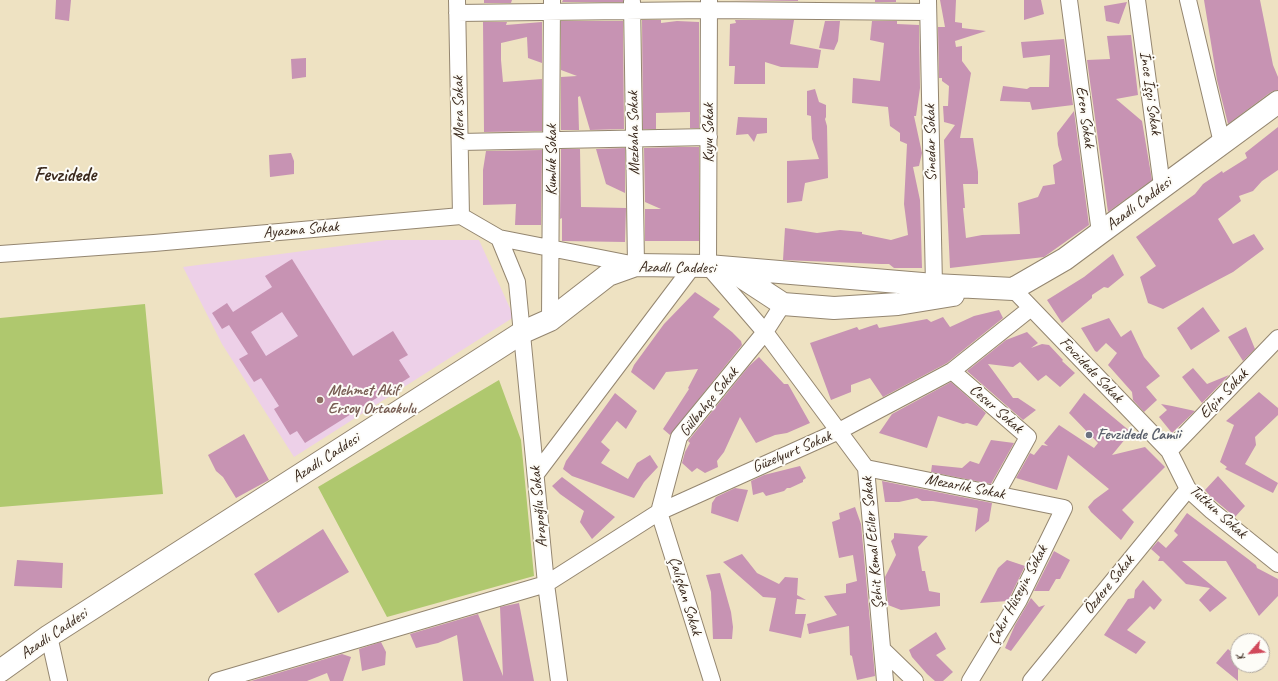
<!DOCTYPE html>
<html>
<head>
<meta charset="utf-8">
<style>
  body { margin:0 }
  #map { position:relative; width:1278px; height:681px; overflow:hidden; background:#eee2c2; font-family:Caveat,sans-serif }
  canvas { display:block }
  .north { position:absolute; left:1230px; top:633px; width:40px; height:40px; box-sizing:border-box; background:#fdfcf7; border:1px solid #afa8a0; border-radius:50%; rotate:243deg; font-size:11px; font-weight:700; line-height:16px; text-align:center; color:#3b2a1e }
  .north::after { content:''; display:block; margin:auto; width:14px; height:18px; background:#d1495b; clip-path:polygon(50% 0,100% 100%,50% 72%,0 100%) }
</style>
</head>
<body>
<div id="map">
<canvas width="1278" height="681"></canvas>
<div class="north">K</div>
</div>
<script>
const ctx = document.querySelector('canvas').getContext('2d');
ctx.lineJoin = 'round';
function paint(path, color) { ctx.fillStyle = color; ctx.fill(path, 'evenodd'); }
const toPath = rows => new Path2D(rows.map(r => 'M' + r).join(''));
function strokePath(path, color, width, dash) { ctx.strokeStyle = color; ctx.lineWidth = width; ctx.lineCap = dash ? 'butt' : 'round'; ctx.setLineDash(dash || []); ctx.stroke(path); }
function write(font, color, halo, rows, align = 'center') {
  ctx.font = font + ' Caveat,sans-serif'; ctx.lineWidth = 4; ctx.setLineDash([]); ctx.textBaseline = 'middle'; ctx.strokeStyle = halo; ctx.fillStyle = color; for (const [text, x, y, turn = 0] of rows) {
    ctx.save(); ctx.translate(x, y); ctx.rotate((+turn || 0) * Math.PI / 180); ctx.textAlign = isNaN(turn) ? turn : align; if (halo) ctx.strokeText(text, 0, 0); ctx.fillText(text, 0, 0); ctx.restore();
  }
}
const built = toPath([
  [386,240,479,240,514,317,294,457,222,344,183,267]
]);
const green = toPath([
  [145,304,163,494,0,507,0,318],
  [499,380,521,440,534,576,387,617,318,487]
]);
const building = toPath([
  [56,0,71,0,69,21,55,19],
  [484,0,512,0,511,3,484,3],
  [563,0,623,0,623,2,562,2],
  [729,0,798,0,798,1],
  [875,0,896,0,896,2,875,2],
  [940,0,956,0,955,22,962,23,962,28,986,31,955,41,956,47,962,46,962,61,971,73,960,138,973,138,978,172,978,184,963,184,965,208,963,208,966,238,982,235,1020,234,1018,203,1038,197,1043,186,1055,184,1053,165,1062,160,1058,145,1057,133,1074,111,1089,225,1044,257,950,268,944,140,955,125,944,122,943,106,948,106,949,86,942,81,942,78,939,78,938,27,945,27],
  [1024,0,1041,0,1044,14,1024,20],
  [1204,0,1260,0,1273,65,1278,77,1278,90,1271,92,1228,124,1217,80],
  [1127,2,1119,24,1106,21,1104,6],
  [642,20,661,20,661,23,677,21,699,22,699,128,690,128,690,112,656,113,656,129,643,129],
  [735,20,794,20,790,44,821,50,818,68,781,67,765,62,765,84,734,84,735,66,729,66,730,24,736,23],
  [561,21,623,21,624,129,590,130,580,96,578,97,579,130,561,130,561,77,577,76,561,70],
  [825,21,840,21,838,41,834,50,819,48],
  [872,21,897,21,897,24,919,25,920,88,916,116,914,116,922,153,919,166,913,167,920,200,922,268,894,268,889,264,881,264,783,260,785,228,817,233,840,230,862,232,862,234,891,240,908,235,904,204,907,144,900,141,900,133,890,126,888,107,852,103,853,78,880,81,884,43,870,40],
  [483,22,507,22,506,25,542,22,542,63,528,58,527,37,501,43,501,60,503,82,542,79,542,131,484,132],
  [1131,35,1138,95,1116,99,1142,121,1152,180,1108,212,1087,60,1110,59,1107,36],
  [1064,39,1073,105,1032,110,1030,102,1000,101,1003,86,1027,89,1030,87,1049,87,1050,55,1023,58,1021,42],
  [306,58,306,77,292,79,291,59],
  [815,89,819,102,826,105,826,117,825,119,827,126,828,178,805,183,802,201,787,203,787,161,819,159,812,139,811,116,807,115,807,91],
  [738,117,767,118,767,133,757,134,754,142,748,134,736,135],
  [1278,127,1278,170,1262,181,1253,191,1239,196,1241,201,1218,219,1233,244,1254,234,1264,249,1233,272,1163,309,1148,303,1140,277,1156,266,1136,237,1195,194,1203,184,1222,171,1223,173,1247,158,1245,153],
  [678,147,699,147,699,241,645,241,645,209,661,209,645,202,644,148],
  [625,148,625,193,606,184,596,149],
  [561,149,580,149,581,207,626,208,625,242,562,241,562,218,560,219],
  [542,150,541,225,515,225,516,204,483,205,483,170,486,151],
  [291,153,294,161,294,174,270,177,269,155],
  [1113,254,1124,275,1108,288,1104,287,1092,295,1092,298,1062,323,1047,300,1084,277],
  [292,259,353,356,393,331,408,355,399,360,410,377,305,443,297,431,290,435,274,409,279,406,261,378,254,382,239,359,248,354,229,325,222,329,212,313,227,303,233,312,272,287,265,276],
  [282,312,298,336,266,356,251,332],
  [695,292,720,309,713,317,732,332,741,341,742,345,670,435,663,429,689,389,688,388,698,369,666,372,654,390,631,372,634,365,664,324],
  [1203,307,1220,331,1191,350,1177,328],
  [999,310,1003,318,947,363,883,397,870,378,851,385,851,392,831,400,810,343,857,327,859,330,877,324,879,328,927,319,931,322,943,317,950,327,974,316],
  [1109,318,1121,337,1131,330,1144,357,1160,376,1146,387,1157,400,1144,412,1133,400,1132,392,1108,365,1117,353,1106,343,1097,352,1095,351,1081,328],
  [1246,327,1255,349,1243,361,1228,337],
  [1027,332,1038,343,1031,348,1042,344,1049,345,1063,360,1062,361,1075,373,1060,387,1046,375,1038,381,1020,362,1013,367,988,364,1013,398,1018,398,1036,410,1023,420,967,371,1006,340],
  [759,357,784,384,788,384,810,423,787,433,775,435,756,443,740,417,724,452,717,461,718,467,705,473,697,468,692,472,682,463,685,452,690,443,688,441,749,366],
  [1193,368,1207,384,1229,375,1202,403,1182,377],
  [951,382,986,413,977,426,967,423,963,424,938,416,927,448,879,433,892,414],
  [1259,392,1278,408,1278,415,1255,437,1256,445,1245,464,1278,483,1273,493,1225,469,1227,467,1220,462,1234,425,1226,421],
  [615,393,637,411,626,429,617,421,601,442,610,450,601,463,628,479,637,463,650,455,658,467,644,482,634,498,572,476,563,469,566,461],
  [1084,393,1131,432,1112,455,1145,447,1165,467,1122,510,1134,522,1121,540,1091,512,1088,507,1094,500,1109,489,1068,455,1057,490,1016,478,1030,453,1034,455,1042,445,1048,446,1044,443,1059,425,1094,448,1098,443,1069,413],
  [1161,404,1172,406,1195,411,1172,433,1159,417,1167,410],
  [244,434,269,480,236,498,223,477,216,471,208,455],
  [991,440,1014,443,991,484,931,472,932,465,962,468,970,461,979,464],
  [800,466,806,478,803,480,803,482,790,488,787,488,784,491,766,496,763,492,753,495,751,481,764,475],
  [1218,476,1245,506,1235,517,1210,496,1205,490],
  [562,477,615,517,592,539,580,522,584,511,560,494,552,486],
  [882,481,992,503,989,521,975,532,978,509,977,508,933,501,922,501,917,498,899,502,885,502],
  [735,488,748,490,738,522,711,513,712,503,716,497],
  [855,507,861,524,875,676,857,680,852,656,850,655,849,626,809,634,807,624,837,615,824,596,846,593,846,584,857,581,853,555,839,558,832,522,840,519,839,513],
  [1187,513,1256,565,1257,568,1278,579,1278,596,1259,616,1226,561,1182,561,1227,598,1210,612,1199,600,1210,588,1186,584,1163,561,1158,561,1160,557,1151,549,1158,541,1166,548,1178,535,1174,531],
  [323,529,349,572,278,613,254,574],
  [894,533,928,536,918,547,922,571,925,571,929,591,940,593,940,606,901,610,888,605,885,577,896,555,891,541,894,538],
  [1054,551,1070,560,1060,579,1056,579,1049,591,1034,591],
  [742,554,757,573,779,584,785,577,798,578,797,595,806,600,797,599,795,614,806,614,801,638,769,631,776,598,763,597,723,562],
  [17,560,63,563,62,588,14,586],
  [1007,560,1025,566,1008,601,980,603,998,568],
  [720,573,731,612,733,627,732,639,713,639,711,592,706,575],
  [1143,580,1162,600,1154,610,1150,606,1127,630,1146,642,1136,654,1104,635,1128,599,1134,598,1135,590],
  [1031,598,1039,607,1045,605,1011,651,1005,648,1015,625],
  [519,603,534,681,463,681,457,635,438,643,416,648,410,634,478,614,503,676,500,607],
  [936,632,946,649,936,655,953,672,943,681,935,681,927,674,912,657,909,650],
  [381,642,386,652,385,665,362,671,359,649],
  [1228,649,1238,658,1238,681,1216,663],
  [342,654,351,657,343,681,330,681,327,673,307,681,251,681]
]);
const street = toPath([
  [457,0,461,216],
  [709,0,708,266,765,332,866,468,885,681],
  [928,0,934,285],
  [1069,0,1100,233],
  [1137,0,1162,186],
  [1188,0,1222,143],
  [457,13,709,10,928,12],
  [460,142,709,137],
  [499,238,636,265,632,2],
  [0,254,154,243,461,216,499,238,517,282,546,584,559,681],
  [1013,289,1169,451,1188,489,1212,511,1278,564],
  [550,320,552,0],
  [952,371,1028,437,997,493],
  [1169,451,1278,338],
  [866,468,1064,508,1019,600,970,681],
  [536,474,693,266],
  [49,636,59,681],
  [882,649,915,681],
  [217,681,546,584,659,512,839,431,952,371,1031,308],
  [712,681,659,512,679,437,765,332,783,304],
  [1031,681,1188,489]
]);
const secondary = toPath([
  [731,270,783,304,834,308,898,304,953,295],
  [0,671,49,636,523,332,550,320,608,275,636,265,708,266,934,285,1013,289,1065,259,1100,233,1278,102]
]);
const markers = [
  [320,400,4,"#8d6e63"],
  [1089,435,4,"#6b7280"]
];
const streetNames = [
  ["İnce İşçi Sokak",1150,93,82],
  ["Mera Sokak",459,108,-91],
  ["Eren Sokak",1085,117,82],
  ["Mezbaha Sokak",634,133,-91],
  ["Kuyu Sokak",709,133,-90],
  ["Sinedar Sokak",931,143,-91],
  ["Kumluk Sokak",552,160,-90],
  ["Azadlı Caddesi",1139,204,-37],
  ["Ayazma Sokak",301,230,-5],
  ["Azadlı Caddesi",677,268,1],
  ["Fevzidede Sokak",1091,370,46],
  ["Elçin Sokak",1224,394,-46],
  ["Gülbahçe Sokak",709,402,-51],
  ["Cesur Sokak",996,409,41],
  ["Güzelyurt Sokak",792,452,-23],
  ["Azadlı Caddesi",326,458,-33],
  ["Mezarlık Sokak",965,487,11],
  ["Arapoğlu Sokak",539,507,-95],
  ["Tutkun Sokak",1218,512,42],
  ["Şehit Kemal Etiler Sokak",873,543,-95],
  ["Özdere Sokak",1109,585,-51],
  ["Çakır Hüseyin Sokak",1018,595,-62],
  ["Çalışkan Sokak",685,596,73],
  ["Azadlı Caddesi",54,634,-34]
];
const educationNames = [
  ["Mehmet Akif",328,391],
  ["Ersoy Ortaokulu",328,409]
];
const worshipNames = [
  ["Fevzidede Camii",1097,435]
];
const districtNames = [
  ["Fevzidede",65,176]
];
paint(built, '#edd0e8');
paint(green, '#afc86e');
paint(building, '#c793b3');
strokePath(street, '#948670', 18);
strokePath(secondary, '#948670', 24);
strokePath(street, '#fff', 16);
strokePath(secondary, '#fff', 22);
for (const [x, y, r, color] of markers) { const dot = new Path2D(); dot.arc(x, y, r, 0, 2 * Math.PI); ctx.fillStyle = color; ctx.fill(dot); strokePath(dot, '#fdfcf7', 1.5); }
write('16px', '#3b2a1e', '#fdfcf7', streetNames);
write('bold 16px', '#785e54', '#fdfcf7', educationNames, 'left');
write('bold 16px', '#5b616d', '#fdfcf7', worshipNames, 'left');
write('bold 20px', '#3b2a1e', '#fdfcf7', districtNames);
</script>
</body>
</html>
